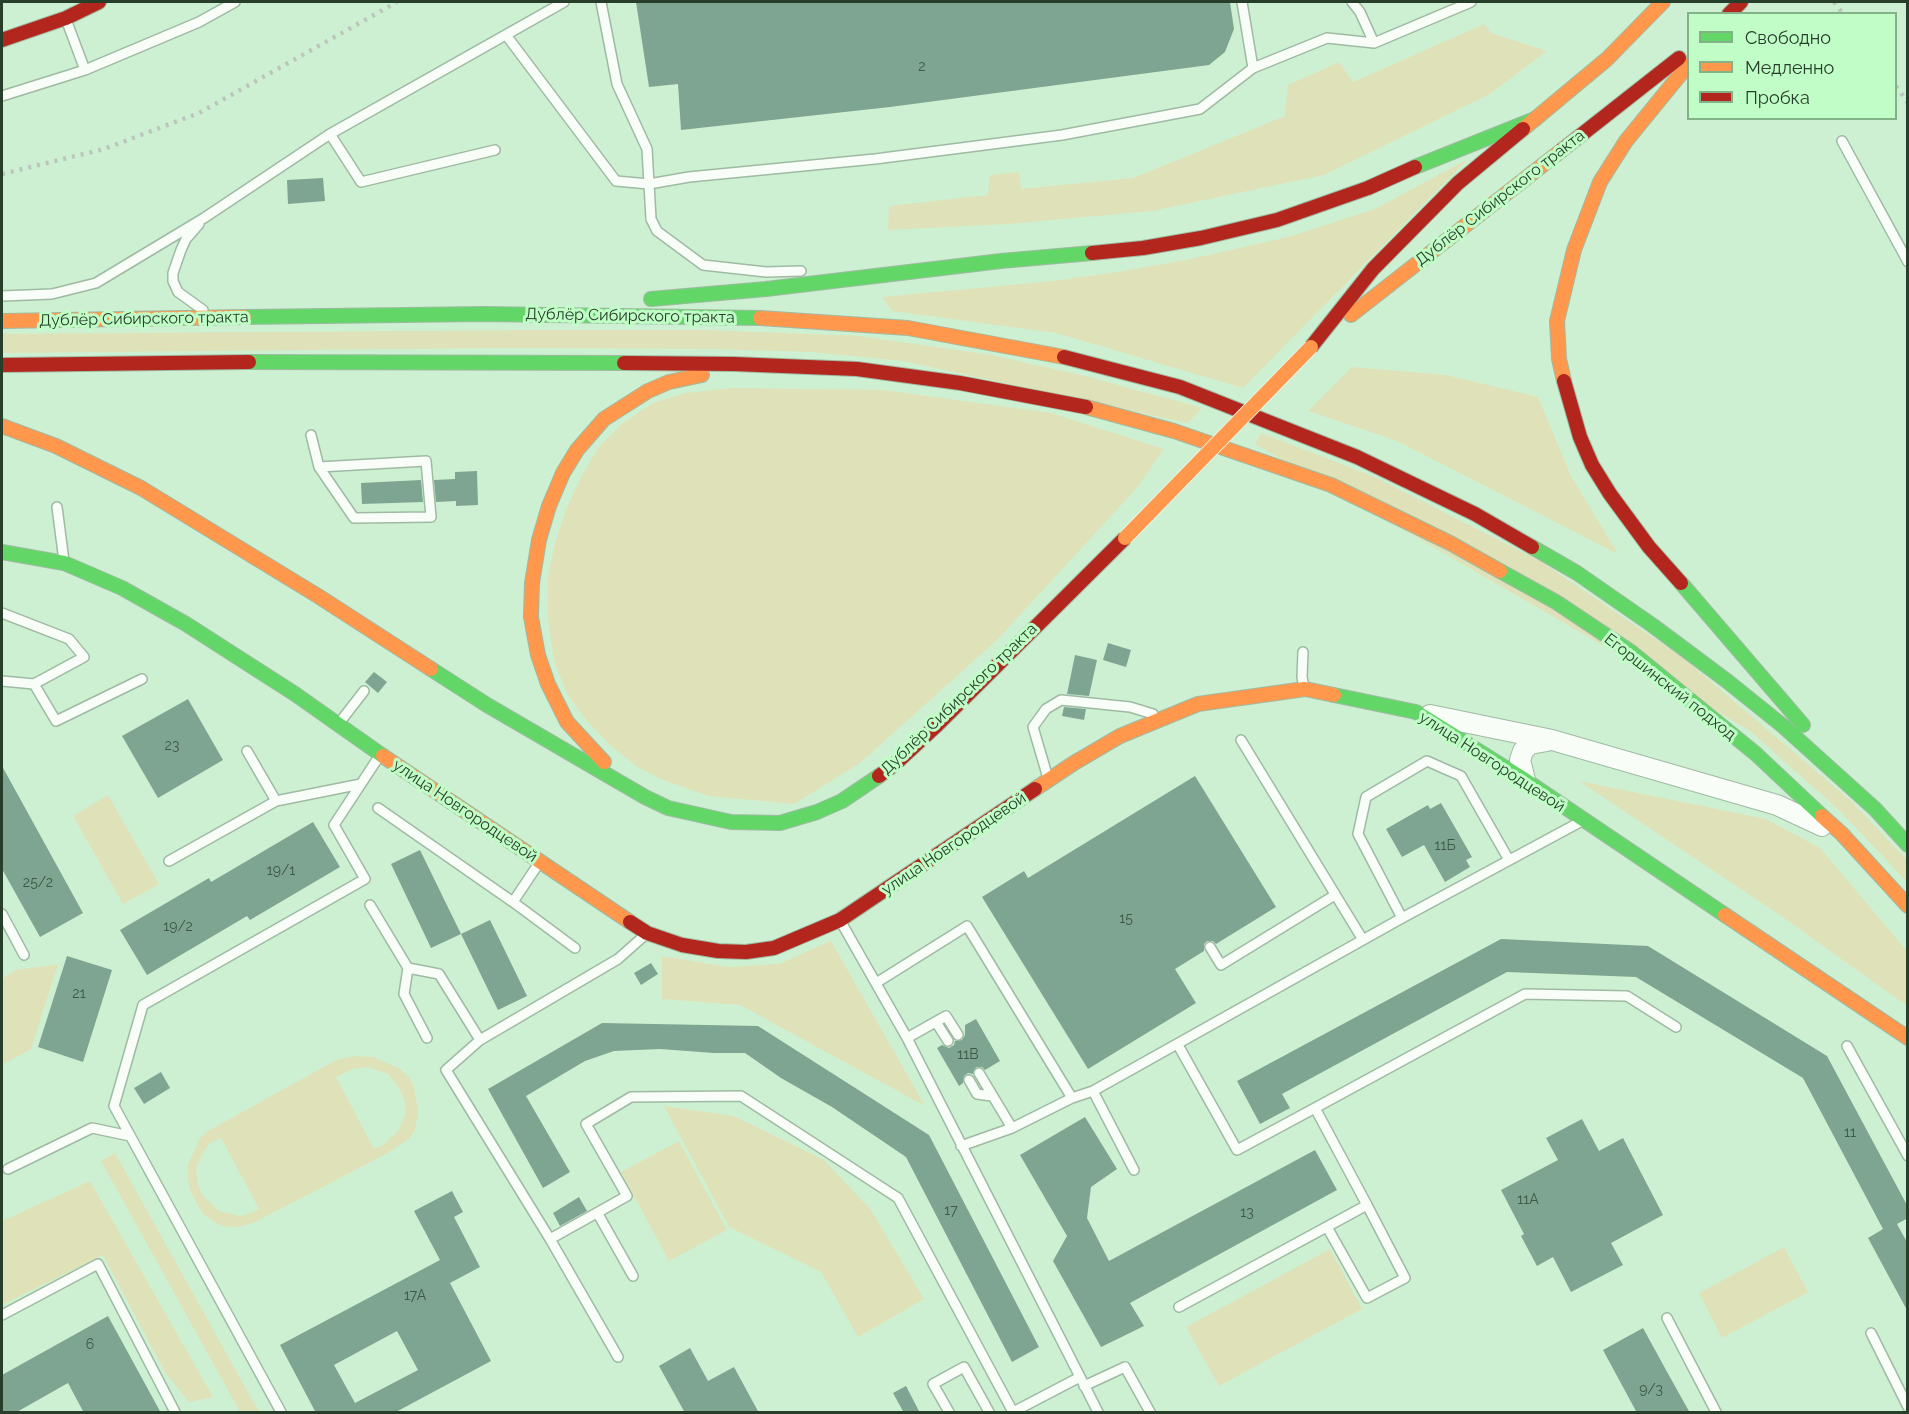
<!DOCTYPE html>
<html>
<head>
<meta charset="utf-8">
<style>
  body { margin:0 }
  #map { position:relative; width:1909px; height:1414px; overflow:hidden; background:#cef0d2; font-family:Raleway,sans-serif }
  canvas { display:block }
  .frame { position:absolute; inset:0; border:3px solid #273f2a; pointer-events:none }
  .legend { position:absolute; left:1687px; top:12px; width:210px; height:108px; box-sizing:border-box; background:#c1fdc7; border:2px solid #83b188; margin:0; padding:8px 10px; list-style:none; font-size:18px; color:#273f2a }
  .legend li { display:flex; align-items:center; gap:12px; height:30px }
  .legend b { width:30px; border:2px solid #83b188 }
</style>
</head>
<body>
<div id="map">
<canvas width="1909" height="1414"></canvas>
<div class="frame"></div>
<ul class="legend">
<li><b style="height:8px;background:#63d668"></b>Свободно</li>
<li><b style="height:8px;background:#ff974d"></b>Медленно</li>
<li><b style="height:8px;background:#b3261e"></b>Пробка</li>
</ul>
</div>
<script>
const ctx = document.querySelector('canvas').getContext('2d');
ctx.lineJoin = 'round';
function paint(path, color) { ctx.fillStyle = color; ctx.fill(path, 'evenodd'); }
const toPath = rows => new Path2D(rows.map(r => 'M' + r).join(''));
function strokePath(path, color, width, dash) { ctx.strokeStyle = color; ctx.lineWidth = width; ctx.lineCap = dash ? 'butt' : 'round'; ctx.setLineDash(dash || []); ctx.stroke(path); }
function write(font, color, halo, rows, align = 'center') {
  ctx.font = font + ' Raleway,sans-serif'; ctx.lineWidth = 6; ctx.setLineDash([]); ctx.textBaseline = 'middle'; ctx.strokeStyle = halo; ctx.fillStyle = color; for (const [text, x, y, turn = 0] of rows) {
    ctx.save(); ctx.translate(x, y); ctx.rotate((+turn || 0) * Math.PI / 180); ctx.textAlign = isNaN(turn) ? turn : align; if (halo) ctx.strokeText(text, 0, 0); ctx.fillText(text, 0, 0); ctx.restore();
  }
}
const green = toPath([
  [1484,24,1491,33,1547,51,1490,94,1324,175,1152,211,1008,224,888,230,889,206,988,195,990,175,1019,172,1021,189,1133,178,1285,116,1288,85,1339,62,1353,82],
  [1468,159,1243,388,1056,333,892,311,882,297,1053,281,1124,271,1195,258,1288,237,1375,209],
  [530,330,708,330,859,336,991,355,1085,376,1202,408,1188,423,903,361,812,352,705,349,510,348,2,353,2,334],
  [1352,367,1446,375,1538,397,1571,476,1618,554,1397,441,1308,411],
  [732,388,884,390,1051,413,1164,449,1136,489,997,640,860,763,794,804,709,796,663,780,636,766,610,745,587,721,567,694,554,661,548,619,548,576,555,543,566,509,581,477,598,448,624,422,653,403,686,393],
  [1261,433,1375,477,1540,561,1683,658,1850,800,1907,860,1907,882,1840,811,1749,730,1255,444],
  [1579,781,1766,819,1820,848,1907,951,1907,1006,1781,916],
  [108,795,159,884,123,904,73,816],
  [831,941,925,1106,740,1005,662,999,662,956,729,967,779,964],
  [58,964,31,1049,2,1065,2,979,16,970],
  [356,1056,374,1057,400,1069,409,1077,414,1087,418,1111,415,1130,409,1139,386,1154,253,1223,239,1227,223,1226,212,1221,203,1214,191,1193,188,1180,188,1164,200,1138,208,1131,336,1060],
  [367,1067,388,1074,401,1091,405,1102,406,1112,399,1130,384,1144,374,1149,336,1077,353,1069],
  [221,1138,259,1209,249,1214,239,1216,219,1211,203,1196,198,1185,196,1168,204,1151,210,1143],
  [664,1106,734,1116,824,1160,871,1210,924,1299,858,1337,821,1272,729,1227],
  [679,1141,727,1230,669,1261,621,1172],
  [115,1153,259,1412,240,1412,101,1161],
  [90,1181,213,1397,189,1402,166,1374,103,1255,2,1305,2,1221],
  [1784,1247,1808,1292,1722,1338,1699,1293],
  [1330,1249,1362,1309,1219,1386,1186,1327]
]);
const building = toPath([
  [636,2,1230,2,1234,29,1225,52,1209,65,890,107,681,130,678,84,649,87],
  [323,178,325,201,288,204,287,180],
  [477,471,478,505,456,506,456,501,436,502,434,480,455,479,455,472],
  [421,480,423,502,362,504,361,483],
  [1108,643,1131,650,1126,667,1103,660],
  [1075,655,1097,660,1089,696,1067,694],
  [374,672,387,682,378,693,365,682],
  [188,699,223,760,158,798,122,736],
  [1064,707,1086,709,1084,720,1062,716],
  [2,766,83,913,40,937,2,869],
  [1195,776,1276,907,1216,944,1213,941,1207,941,1204,944,1204,951,1175,969,1196,1003,1088,1069,982,897,1024,871,1028,878],
  [1441,803,1472,857,1466,860,1470,867,1445,882,1424,845,1402,857,1386,829,1428,805,1430,809],
  [313,822,340,867,250,920,247,916,147,975,120,930,209,878,211,882],
  [420,850,461,934,431,948,391,864],
  [490,920,527,996,498,1010,461,934],
  [1501,939,1648,946,1827,1056,1908,1207,1908,1218,1897,1224,1908,1244,1908,1312,1868,1238,1883,1229,1803,1078,1636,977,1507,972,1282,1094,1290,1108,1260,1124,1237,1081],
  [67,956,112,970,83,1062,38,1047],
  [651,963,658,974,641,985,634,973],
  [976,1019,1000,1061,985,1070,982,1067,976,1067,973,1074,968,1073,964,1076,963,1083,959,1086,937,1048,942,1045,949,1048,954,1045,955,1041,962,1040,965,1035,965,1025],
  [602,1023,758,1026,929,1135,1039,1347,1012,1362,906,1157,832,1107,781,1078,745,1053,714,1053,660,1049,614,1051,585,1061,526,1096,570,1172,543,1188,488,1089],
  [161,1072,170,1088,144,1104,134,1088],
  [1085,1117,1117,1169,1091,1187,1087,1218,1109,1261,1315,1150,1337,1190,1130,1303,1144,1326,1101,1347,1053,1261,1067,1236,1020,1155],
  [1582,1119,1599,1151,1623,1138,1663,1215,1611,1243,1623,1265,1571,1292,1553,1257,1537,1266,1521,1236,1524,1234,1501,1190,1558,1160,1546,1138],
  [452,1191,463,1212,454,1217,480,1267,450,1283,491,1361,394,1413,316,1413,280,1345,440,1260,414,1211],
  [397,1331,418,1370,355,1403,334,1365],
  [579,1197,587,1211,560,1226,553,1213],
  [108,1316,161,1413,84,1413,68,1383,15,1413,2,1413,2,1375],
  [1643,1328,1666,1370,1690,1413,1637,1413,1603,1350],
  [690,1348,708,1381,734,1367,759,1413,685,1413,659,1366],
  [906,1386,920,1413,904,1413,893,1393]
]);
const lane = toPath([
  [601,2,617,84,647,149,651,219,657,231,703,265,766,272,801,271],
  [1242,2,1253,68],
  [1352,2,1360,12,1374,43],
  [67,22,85,70],
  [506,35,616,181,649,184,689,177,875,159,1062,135,1200,109,1253,68,1327,38,1374,43,1471,2],
  [2,96,85,70,199,22,235,2],
  [330,134,361,182,495,150],
  [1842,141,1908,262],
  [199,224,186,239,181,250,173,273,173,281,178,292,203,310],
  [2,296,52,294,96,283,204,218,330,134,564,2],
  [311,435,319,467,354,518,431,517,426,461,319,467],
  [57,507,64,561],
  [2,613,69,639,84,657,34,684],
  [1303,652,1302,677,1304,687],
  [2,681,34,684,56,721,142,679],
  [340,722,364,691],
  [1241,740,1363,940],
  [247,751,276,801],
  [1048,778,1033,727,1046,709,1061,700,1130,707,1153,714],
  [378,808,513,902,575,948],
  [169,861,276,801,361,784],
  [513,902,539,863],
  [370,905,408,968,439,974,480,1040],
  [2,914,24,955],
  [1402,918,1358,834,1366,797,1427,761,1461,776,1509,860],
  [841,922,907,1038,1098,1412],
  [1210,947,1221,965,1335,895],
  [408,968,404,994,427,1038],
  [876,983,967,926,1072,1098],
  [936,1022,948,1041],
  [907,1038,946,1016,958,1035],
  [1178,1045,1237,1150,1315,1108,1367,1205,1179,1307],
  [1847,1046,1908,1156],
  [979,1073,1012,1128],
  [969,1080,977,1094,992,1096],
  [1093,1091,1134,1170],
  [1315,1108,1525,994,1627,996,1676,1027],
  [961,1146,1012,1128,1072,1098,1093,1091,1402,918,1580,822],
  [8,1169,92,1128,130,1136],
  [598,1214,633,1276],
  [1327,1227,1367,1298,1405,1278,1367,1205],
  [550,1239,627,1196,586,1124,631,1097,741,1096,898,1198,1013,1412,1080,1377],
  [2,1315,98,1264,175,1412],
  [1667,1318,1716,1412],
  [1871,1333,1908,1407],
  [618,1357,550,1239,446,1070,480,1040,618,959,645,935],
  [1084,1386,1125,1367,1150,1412],
  [281,1412,114,1106,143,1005,365,879,334,825,380,755],
  [949,1412,933,1384,964,1367,989,1412]
]);
const street = toPath([
  [1430,715,1552,740,1777,805,1822,826],
  [1525,780,1520,760,1523,751,1530,744,1547,741]
]);
const fast = toPath([
  [1415,167,1535,119],
  [651,299,766,289,1001,261,1092,253],
  [244,317,484,314,760,318],
  [249,362,624,363],
  [1532,547,1577,573,1652,625,1727,681,1783,726,1875,809,1908,845],
  [2,552,64,563,122,588,186,624,295,694,383,756],
  [1500,571,1556,602,1631,652,1756,754,1822,816],
  [1681,583,1803,725],
  [431,669,487,705,645,797,668,808,731,822,780,823,817,812,842,801,879,776],
  [1334,695,1416,712,1525,780,1725,915]
]);
const slow = toPath([
  [1523,129,1607,59,1663,2],
  [1351,315,1562,150],
  [760,318,908,328,1064,357],
  [2,321,244,317],
  [1564,381,1559,359,1557,321,1574,250,1600,182,1626,141,1688,65],
  [1086,407,1174,431,1331,485,1450,543,1500,571],
  [2,426,56,446,141,488,318,596,431,669],
  [383,756,630,922],
  [604,762,567,722,548,684,538,655,531,617,532,583,539,540,549,506,563,473,577,450,604,419,648,391,669,382,702,375],
  [1035,789,1074,763,1120,736,1198,704,1305,689,1334,695],
  [1822,816,1842,834,1908,906],
  [1725,915,1908,1038]
]);
const jam = toPath([
  [1729,14,1741,2],
  [2,40,66,18,99,2],
  [1562,150,1679,58],
  [1092,253,1143,248,1201,238,1277,220,1368,188,1415,167],
  [1311,347,1373,269,1458,183,1523,129],
  [1064,357,1180,387,1357,457,1475,514,1532,547],
  [624,363,734,364,857,369,960,383,1086,407],
  [2,365,249,362],
  [1564,381,1580,437,1592,465,1610,494,1649,547,1681,583],
  [879,776,895,764,937,725,1125,538],
  [630,922,647,933,682,945,718,951,746,952,774,948,840,920,1035,789]
]);
const rail = toPath([
  [1834,2,1843,14],
  [1896,86,1908,103],
  [2,174,104,149,199,113,397,2]
]);
const slowBridge = toPath([
  [1125,538,1311,347]
]);
const numberNames = [
  ["2",922,67],
  ["23",172,746],
  ["11Б",1445,846],
  ["19/1",281,871],
  ["25/2",38,883],
  ["15",1126,919],
  ["19/2",178,927],
  ["21",79,994],
  ["11В",968,1055],
  ["11",1850,1133],
  ["11А",1528,1200],
  ["17",951,1211],
  ["13",1247,1213],
  ["17А",415,1296],
  ["6",90,1345],
  ["9/3",1651,1390]
];
const streetNames = [
  ["Дублёр Сибирского тракта",1500,198,-38],
  ["Дублёр Сибирского тракта",630,316,1],
  ["Дублёр Сибирского тракта",144,319,-1],
  ["Егоршинский подход",1670,687,38],
  ["Дублёр Сибирского тракта",959,699,-44],
  ["улица Новгородцевой",1492,762,33],
  ["улица Новгородцевой",465,811,34],
  ["улица Новгородцевой",954,844,-34]
];
paint(green, '#dfe2b8');
paint(building, '#7ea591');
strokePath(lane, '#9fbaa3', 12);
strokePath(street, '#9fbaa3', 22);
strokePath(fast, '#9fbaa3', 16);
strokePath(slow, '#9fbaa3', 16);
strokePath(jam, '#9fbaa3', 16);
strokePath(lane, '#f8fdf8', 9);
strokePath(street, '#f8fdf8', 20);
strokePath(fast, '#63d668', 14);
strokePath(slow, '#ff974d', 14);
strokePath(jam, '#b3261e', 14);
strokePath(rail, '#bcc5bd', 4.5, [3, 6]);
strokePath(slowBridge, '#e9f8eb', 16, []);
strokePath(slowBridge, '#ff974d', 14);
write('14px', '#3d5844', null, numberNames);
write('16px', '#273f2a', '#c1fdc7', streetNames);
</script>
</body>
</html>
